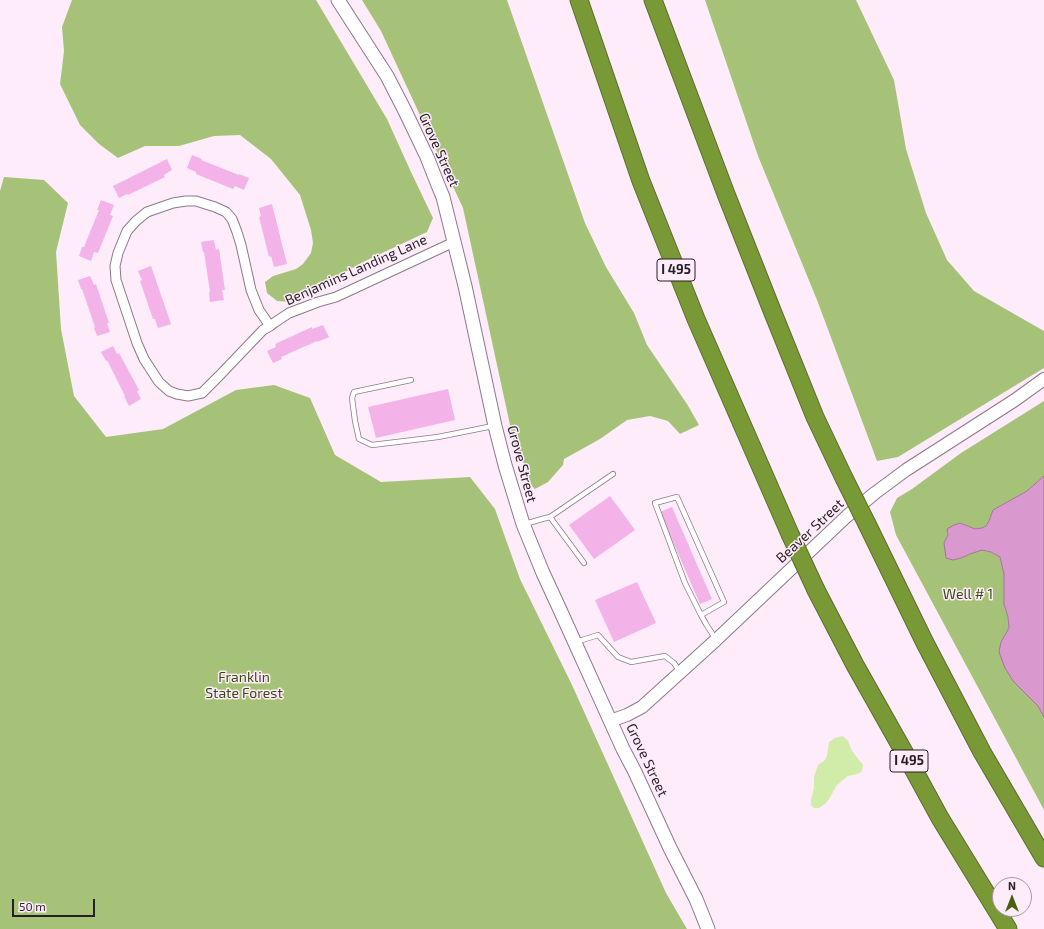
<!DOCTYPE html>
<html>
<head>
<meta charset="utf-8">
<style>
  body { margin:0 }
  #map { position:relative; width:1044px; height:929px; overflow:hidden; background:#feecfa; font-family:"Exo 2",sans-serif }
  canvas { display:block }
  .north { position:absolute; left:992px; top:877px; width:40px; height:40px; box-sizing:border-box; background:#feecfa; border:1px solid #a89aa5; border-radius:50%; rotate:0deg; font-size:11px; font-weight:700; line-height:16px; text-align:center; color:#271f25 }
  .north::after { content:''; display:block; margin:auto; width:14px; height:18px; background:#49610e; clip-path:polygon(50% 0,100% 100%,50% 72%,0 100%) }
  .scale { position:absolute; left:12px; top:899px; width:83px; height:18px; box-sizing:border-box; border:2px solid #271f25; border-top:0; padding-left:5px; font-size:12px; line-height:14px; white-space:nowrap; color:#271f25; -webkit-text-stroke:3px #feecfa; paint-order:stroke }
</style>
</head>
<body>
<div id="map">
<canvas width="1044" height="929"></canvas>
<div class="north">N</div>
<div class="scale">50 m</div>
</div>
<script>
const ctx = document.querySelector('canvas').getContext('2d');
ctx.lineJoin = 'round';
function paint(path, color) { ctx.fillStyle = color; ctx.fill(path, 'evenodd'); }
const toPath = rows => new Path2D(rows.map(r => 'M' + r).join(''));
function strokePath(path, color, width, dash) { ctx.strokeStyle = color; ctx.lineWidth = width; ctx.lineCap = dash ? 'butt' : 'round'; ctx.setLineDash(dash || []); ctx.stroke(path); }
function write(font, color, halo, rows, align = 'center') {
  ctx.font = font + ' "Exo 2",sans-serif'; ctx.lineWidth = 3; ctx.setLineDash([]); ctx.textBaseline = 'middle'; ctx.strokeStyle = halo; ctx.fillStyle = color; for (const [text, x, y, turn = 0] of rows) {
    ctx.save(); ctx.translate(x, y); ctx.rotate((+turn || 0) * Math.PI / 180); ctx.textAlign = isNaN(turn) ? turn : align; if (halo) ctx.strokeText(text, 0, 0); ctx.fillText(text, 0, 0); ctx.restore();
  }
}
const green = toPath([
  [843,736,848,741,852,751,863,765,862,771,860,773,848,776,837,785,829,799,825,804,819,808,814,808,811,805,811,800,814,788,814,777,818,765,824,761,827,756,829,742,835,738]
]);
const forest = toPath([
  [72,0,316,0,387,119,411,172,433,218,427,232,361,263,293,302,277,301,267,293,265,282,273,276,296,269,303,264,311,253,313,243,311,230,300,195,271,159,240,135,214,136,179,146,145,146,118,158,99,144,80,125,60,84,64,51,62,27],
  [362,0,507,0,585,223,606,267,634,313,647,345,687,404,699,425,680,434,668,421,650,416,627,420,600,439,564,459,563,465,548,482,535,489,528,482,525,465,515,448,463,208,381,31],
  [705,0,856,0,894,80,906,149,926,213,947,260,974,291,1044,331,1044,368,898,457,877,461,817,300,758,156],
  [4,177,44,180,68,203,56,252,61,329,74,396,106,437,163,429,236,390,274,385,310,398,335,455,381,482,470,477,495,509,520,579,572,685,666,893,687,929,0,929,0,191],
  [1044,401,1044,476,1027,491,993,510,989,521,986,526,982,528,975,529,960,523,947,532,948,535,961,558,970,554,982,550,991,552,1000,557,1004,573,1004,604,1008,617,1009,628,1001,642,1005,668,1013,681,1038,706,1044,717,1044,810,896,535,890,512,897,498,912,489,961,453]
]);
const water = toPath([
  [1044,476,1044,717,1038,706,1013,681,1005,668,999,652,1001,642,1009,628,1008,617,1004,604,1004,574,1000,557,991,552,982,550,970,554,961,558,953,560,946,558,944,543,948,535,947,529,954,525,960,523,975,529,982,528,986,526,989,521,993,510,1027,491,1044,476]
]);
const building = toPath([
  [192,155,202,159,201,160,239,175,239,174,249,178,244,190,235,186,233,189,196,174,196,172,187,168],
  [167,159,172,170,164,175,165,177,128,195,127,194,119,198,113,186],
  [101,200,114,205,110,215,113,216,98,253,94,252,91,261,79,256,82,247,84,247,99,210,97,210],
  [272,204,287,264,274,267,271,256,269,257,259,217,261,216,259,208],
  [214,240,216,250,219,249,225,290,222,290,224,300,210,302,209,292,210,292,204,252,203,252,201,242],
  [151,266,171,324,158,328,155,319,153,319,140,281,142,280,138,271],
  [90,276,94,285,96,284,109,323,107,323,110,332,97,336,94,328,95,327,82,289,81,289,78,280],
  [323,325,329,337,317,342,317,341,281,357,282,359,273,363,267,351,276,347,275,344,312,327,312,329],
  [113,346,117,354,119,353,139,390,137,391,141,399,129,406,124,396,125,396,107,360,106,361,101,352],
  [448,389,455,420,376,438,368,407],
  [610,496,635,530,594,559,569,525],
  [672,507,712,599,700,604,660,512],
  [637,582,656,623,614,642,595,600]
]);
const service = toPath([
  [411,380,354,392,352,398,355,421,359,439,372,445,438,437,493,426],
  [550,517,584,563],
  [525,524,542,519,550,517,613,474],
  [701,615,724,602,677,497,655,503,685,583,701,615,706,624,715,638],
  [576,642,598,635,618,657,631,662,665,656,674,663,680,672]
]);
const minor = toPath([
  [270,326,259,310,251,290,241,245,237,232,232,219,226,212,215,207,196,201,186,201,173,203,147,212,136,221,127,231,118,253,115,266,116,280,137,343,144,359,159,382,169,391,177,394,188,396,202,393,219,376,263,330,270,326,274,323,289,313,318,302,336,297,454,242]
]);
const tertiary = toPath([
  [610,721,627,715,642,707,716,640,847,516,875,493,906,470,1015,400,1044,379]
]);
const secondary = toPath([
  [338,0,387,76,405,111,427,157,438,185,443,197,465,286,495,426,505,465,523,524,543,573,561,612,623,749,635,772,670,848,696,899,708,929]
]);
const motorway = toPath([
  [579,0,641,181,696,319,790,534],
  [653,0,726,194,773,313,815,417,844,478],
  [867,524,925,643,982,752,1044,858],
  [816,590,855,665,904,752,940,818,1008,929]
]);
const motorwayBridge = toPath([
  [844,478,867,524],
  [790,534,816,590]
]);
const shields = [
  [676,270,38],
  [909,761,38]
];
const shieldNames = [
  ["I 495",676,270],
  ["I 495",909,761]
];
const streetNames = [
  ["Grove Street",439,150,66],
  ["Benjamins Landing Lane",356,270,-24],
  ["Grove Street",522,464,75],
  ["Beaver Street",810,531,-43],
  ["Grove Street",647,760,65]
];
const parkNames = [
  ["Well # 1",968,594],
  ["Franklin",244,677],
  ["State Forest",244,693]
];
paint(green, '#d1eba8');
paint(forest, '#a6c278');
paint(water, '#d999ce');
strokePath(water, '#a4749b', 1);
paint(building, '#f3b2e8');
strokePath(service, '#8c7989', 6);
strokePath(minor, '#8c7989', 11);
strokePath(tertiary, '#8c7989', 14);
strokePath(secondary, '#8c7989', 15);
strokePath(motorway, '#5c6e2f', 19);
strokePath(service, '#fff', 4.5);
strokePath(minor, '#fff', 9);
strokePath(tertiary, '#fff', 12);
strokePath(secondary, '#fff', 13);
strokePath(motorway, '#789935', 17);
strokePath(motorwayBridge, '#5c6e2f', 19, []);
strokePath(motorwayBridge, '#789935', 17);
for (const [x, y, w] of shields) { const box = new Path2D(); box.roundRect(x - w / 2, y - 11, w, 22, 3); ctx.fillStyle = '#feecfa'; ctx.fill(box); strokePath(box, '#271f25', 1); }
write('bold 13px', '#271f25', null, shieldNames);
write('14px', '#271f25', '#feecfa', streetNames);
write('14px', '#384914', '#feecfa', parkNames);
</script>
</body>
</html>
